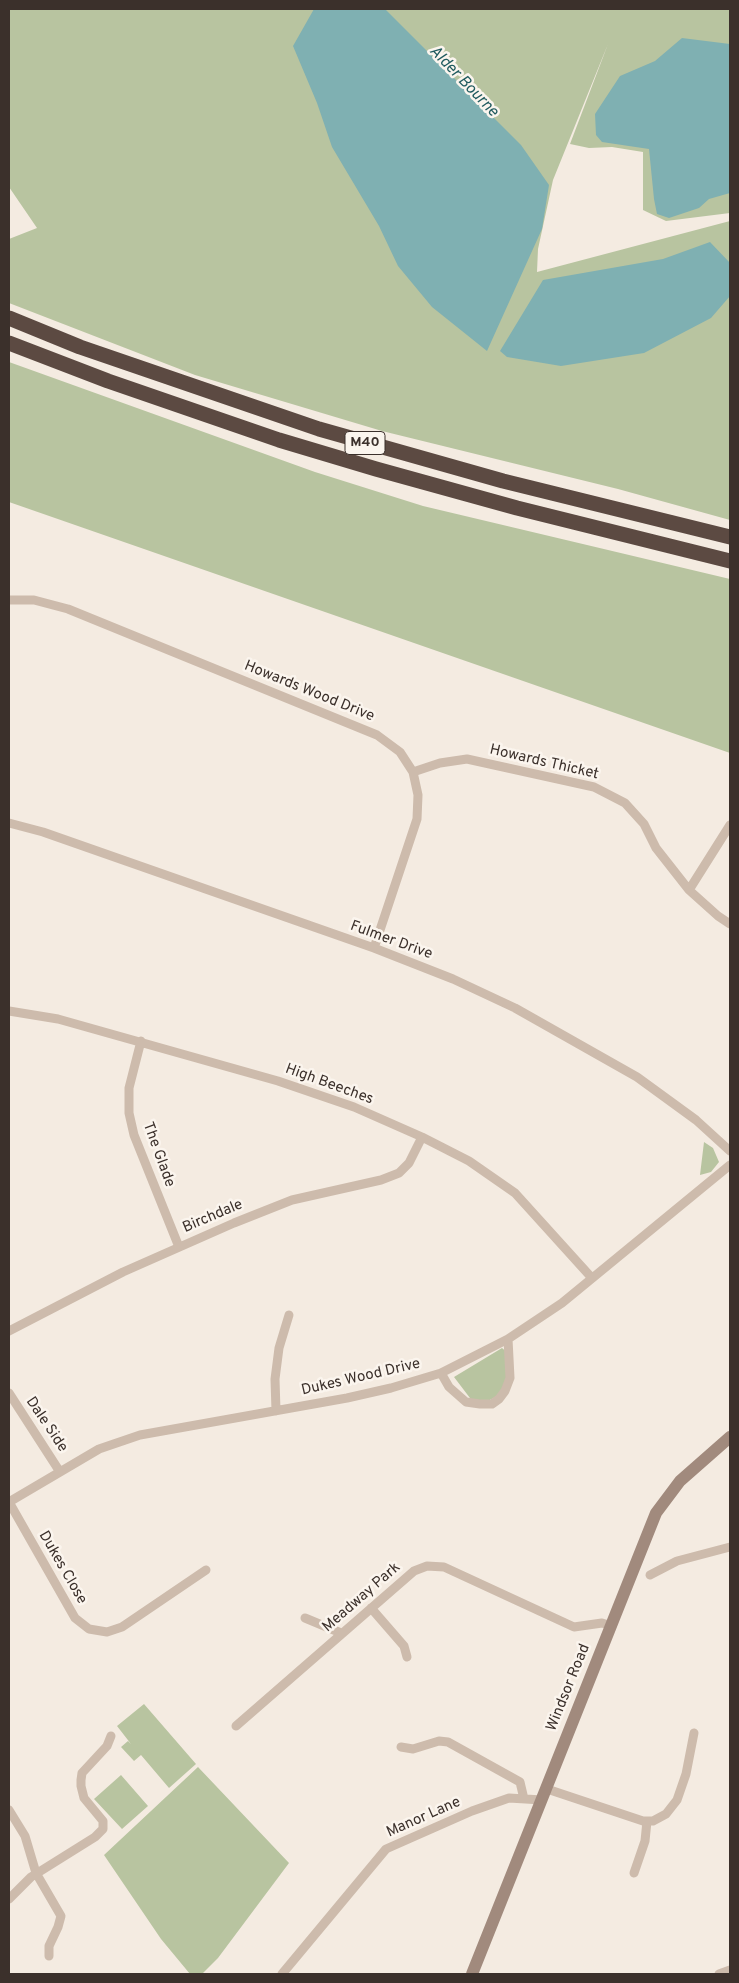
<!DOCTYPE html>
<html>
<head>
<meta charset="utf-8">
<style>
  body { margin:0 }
  #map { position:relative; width:739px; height:1983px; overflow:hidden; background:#f4ebe1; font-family:Overpass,sans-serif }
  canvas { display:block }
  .frame { position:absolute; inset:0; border:10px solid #3b302b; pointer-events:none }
</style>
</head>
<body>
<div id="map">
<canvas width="739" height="1983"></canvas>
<div class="frame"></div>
</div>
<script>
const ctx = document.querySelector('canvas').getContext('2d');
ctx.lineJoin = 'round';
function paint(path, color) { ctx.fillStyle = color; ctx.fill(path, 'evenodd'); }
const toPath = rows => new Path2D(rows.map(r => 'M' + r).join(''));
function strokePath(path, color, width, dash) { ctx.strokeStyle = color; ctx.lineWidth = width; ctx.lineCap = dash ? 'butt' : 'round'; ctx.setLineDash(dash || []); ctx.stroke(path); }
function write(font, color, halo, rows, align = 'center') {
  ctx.font = font + ' Overpass,sans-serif'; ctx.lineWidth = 5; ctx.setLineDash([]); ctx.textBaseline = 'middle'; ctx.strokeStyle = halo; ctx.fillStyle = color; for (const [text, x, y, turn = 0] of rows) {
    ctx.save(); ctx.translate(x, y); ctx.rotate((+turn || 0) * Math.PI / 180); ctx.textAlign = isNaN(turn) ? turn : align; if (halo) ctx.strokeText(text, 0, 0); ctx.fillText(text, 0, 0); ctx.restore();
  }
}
const green = toPath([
  [9,9,730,9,730,213,666,221,643,210,643,152,612,147,589,148,570,144,608,44,553,180,538,249,537,272,730,221,730,520,618,489,382,431,195,375,9,303,9,239,37,228,9,187],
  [9,362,315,472,423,506,730,579,730,753,9,502],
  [704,1142,713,1148,719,1162,711,1172,700,1175],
  [502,1348,509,1354,507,1384,499,1395,488,1401,473,1402,454,1377],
  [144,1704,196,1764,169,1788,141,1755,134,1761,121,1747,128,1741,131,1744,117,1726],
  [198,1767,289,1863,218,1958,202,1974,190,1974,161,1939,104,1855],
  [121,1775,148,1806,122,1829,94,1799]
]);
const water = toPath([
  [314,9,385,9,521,145,549,185,542,229,487,351,432,307,398,266,379,226,332,147,317,103,293,46],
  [682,38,730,44,730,193,709,199,699,208,669,218,657,214,654,199,649,149,602,142,596,135,595,114,620,76,655,61],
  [710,242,730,263,730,296,711,318,644,353,561,366,507,357,500,351,543,280,663,259]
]);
const street = toPath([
  [9,600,34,600,68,609,377,735,400,752,413,772,418,795,417,819,374,948],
  [413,772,440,763,467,759,594,787,625,803,644,824,656,848,689,890,718,916,730,924],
  [9,823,43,832,374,948,453,979,515,1008,637,1077,696,1120,730,1151],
  [689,890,730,825],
  [9,1011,58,1019,278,1081,354,1107,422,1137,469,1161,515,1193,591,1277],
  [141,1041,129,1088,129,1113,134,1135,179,1247],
  [9,1331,123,1272,234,1223,292,1200,381,1180,399,1173,409,1163,422,1137],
  [441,1373,449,1387,466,1402,480,1404,492,1404,499,1399,505,1391,510,1378,508,1339],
  [9,1393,60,1472],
  [276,1411,275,1379,279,1348,289,1315],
  [9,1502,99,1449,140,1435,347,1398,391,1388,441,1373,508,1339,562,1303,730,1165],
  [9,1502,75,1618,89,1629,107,1632,122,1627,206,1570],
  [650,1575,677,1561,730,1547],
  [371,1608,404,1646,407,1657],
  [305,1618,341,1633],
  [236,1726,414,1571,427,1566,444,1567,574,1627,602,1623,612,1626],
  [401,1747,413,1749,439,1741,448,1742,520,1782,524,1799],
  [547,1789,643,1821,653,1821,666,1814,677,1800,686,1774,694,1733],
  [9,1810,25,1836,36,1873,61,1916,58,1927,49,1946,49,1956],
  [634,1873,645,1841,647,1821],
  [9,1899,31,1877,95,1837,103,1829,103,1821,84,1798,81,1786,81,1780,82,1773,107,1746,111,1736],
  [282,1974,386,1849,472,1811,509,1798,542,1800],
  [719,1974,730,1970]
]);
const secondary = toPath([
  [472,1974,656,1513,680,1481,730,1437]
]);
const highway = toPath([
  [9,318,80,347,319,429,503,481,730,537],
  [9,343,108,381,279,440,376,469,517,508,730,561]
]);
const shields = [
  [365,443,40]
];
const shieldNames = [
  ["M40",365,443]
];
const streetNames = [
  ["Howards Wood Drive",309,692,22],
  ["Howards Thicket",544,763,13],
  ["Fulmer Drive",391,941,20],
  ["High Beeches",329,1085,20],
  ["The Glade",158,1155,70],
  ["Birchdale",213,1217,-23],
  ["Dukes Wood Drive",361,1378,-13],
  ["Dale Side",46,1425,56],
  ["Dukes Close",62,1568,60],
  ["Meadway Park",362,1598,-41],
  ["Windsor Road",569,1688,-68],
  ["Manor Lane",424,1818,-24]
];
const waterNames = [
  ["Alder Bourne",463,82,46]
];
paint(green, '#b8c4a0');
paint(water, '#7fb0b2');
strokePath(street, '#cdbbac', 9);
strokePath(secondary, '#a18a7d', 12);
strokePath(highway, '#5c4a42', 15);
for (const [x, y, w] of shields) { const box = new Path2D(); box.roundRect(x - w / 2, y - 11.5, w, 23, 4); ctx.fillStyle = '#fbf5ee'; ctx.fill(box); strokePath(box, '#3b302b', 1); }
write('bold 14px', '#3b302b', null, shieldNames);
write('15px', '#3b302b', '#fbf5ee', streetNames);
write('italic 16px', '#1f5a5e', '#fbf5ee', waterNames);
</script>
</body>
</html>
